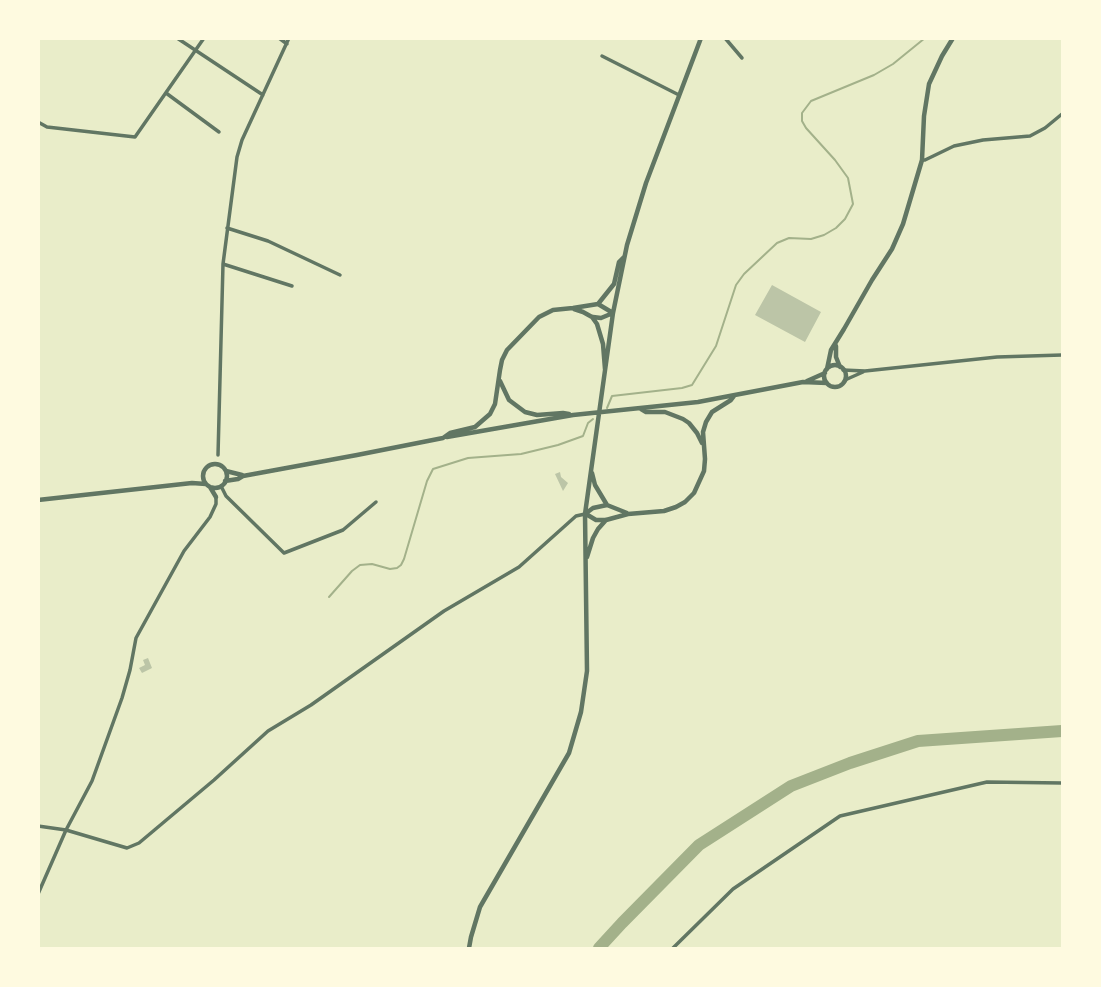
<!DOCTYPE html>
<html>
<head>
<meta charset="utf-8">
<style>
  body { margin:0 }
  #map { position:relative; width:1101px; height:987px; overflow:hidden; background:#e9edc9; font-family:"Titillium Web",sans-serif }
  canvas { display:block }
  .frame { position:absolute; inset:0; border:40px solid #fefae0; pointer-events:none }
</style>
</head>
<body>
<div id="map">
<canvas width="1101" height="987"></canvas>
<div class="frame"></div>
</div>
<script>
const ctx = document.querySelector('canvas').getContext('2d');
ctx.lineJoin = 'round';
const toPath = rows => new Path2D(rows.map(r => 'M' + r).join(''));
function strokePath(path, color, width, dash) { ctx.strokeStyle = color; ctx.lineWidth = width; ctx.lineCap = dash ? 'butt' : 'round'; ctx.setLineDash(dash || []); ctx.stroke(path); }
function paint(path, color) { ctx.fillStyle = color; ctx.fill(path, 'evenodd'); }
const stream = toPath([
  [607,408,612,396,682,388,692,385,716,346,736,285,744,274,777,243,789,238,811,239,824,235,836,228,845,219,853,204,848,178,835,160,806,128,802,121,802,113,811,101,874,75,893,64,925,38],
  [329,597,352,571,360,565,372,564,390,569,397,568,401,565,404,559,427,481,433,469,468,458,521,454,558,445,583,436,588,423,593,419]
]);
const river = toPath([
  [599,948,622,923,699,845,791,786,850,763,918,741,1062,731]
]);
const building = toPath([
  [772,285,821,312,805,342,755,315],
  [560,472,561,477,568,483,563,491,555,474],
  [148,658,152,668,142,673,139,668,145,665,143,660]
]);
const minor = toPath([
  [177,38,263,95],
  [279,38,287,44],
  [512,38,517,38],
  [725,38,742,58],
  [602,56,679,95],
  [166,93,219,132],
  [38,122,47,127,135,137,204,38],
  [922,160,925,160,954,146,983,140,1030,136,1045,128,1062,114],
  [227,228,268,241,340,275],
  [223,264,292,286],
  [843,370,865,371,997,357,1062,355],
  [845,380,863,372],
  [218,455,223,264,237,157,242,140,289,38],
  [221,486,226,496,284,553,343,530,376,502],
  [38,826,66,830,127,848,139,843,214,780,268,731,311,705,444,611,519,567,576,516,585,514],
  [38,894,66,830,92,781,122,698,130,670,136,638,184,551,210,517,216,504,216,497],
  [673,948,733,889,840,816,987,782,1062,783]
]);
const tertiary = toPath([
  [598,304,614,284,619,262,624,257],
  [574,309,583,312,592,317,597,324,603,344,605,369],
  [593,317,601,318,613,313],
  [836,346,836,357,840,367],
  '824 376a11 11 0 1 1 22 0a11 11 0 1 1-22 0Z',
  [827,369,831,350,844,329,872,280,892,249,903,224,922,160,924,116,929,84,942,56,953,38],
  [500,381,509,400,525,412,537,415,563,413,569,414],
  [807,381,825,373],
  [641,409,646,412,665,412,683,419,689,423,697,433,702,443],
  [447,437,573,415,698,402,803,382,827,383],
  '203 476a12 12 0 1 1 24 0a12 12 0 1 1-24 0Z',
  [226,471,242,475],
  [592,473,595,485,607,505,627,513],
  [225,481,238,479,243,476,357,455,443,438,450,433,475,427,490,414,495,404,500,370,502,360,507,350,539,317,553,310,573,308,598,304,613,313],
  [210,487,216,497],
  [38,500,192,483,206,484],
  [585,514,593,508,607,505],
  [586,514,596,520,606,520,628,514,664,511,676,507,685,502,694,493,704,471,705,459,703,432,706,422,712,412,731,400,734,396],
  [587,557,593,538,598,529,606,520],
  [469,948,471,937,480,907,569,753,581,712,587,671,585,514,613,313,627,245,646,183,701,38]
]);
strokePath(stream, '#a3b18a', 2);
strokePath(river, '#a3b18a', 12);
paint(building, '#bcc5a7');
strokePath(minor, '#617663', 3.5);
strokePath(tertiary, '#617663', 4.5);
</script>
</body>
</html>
